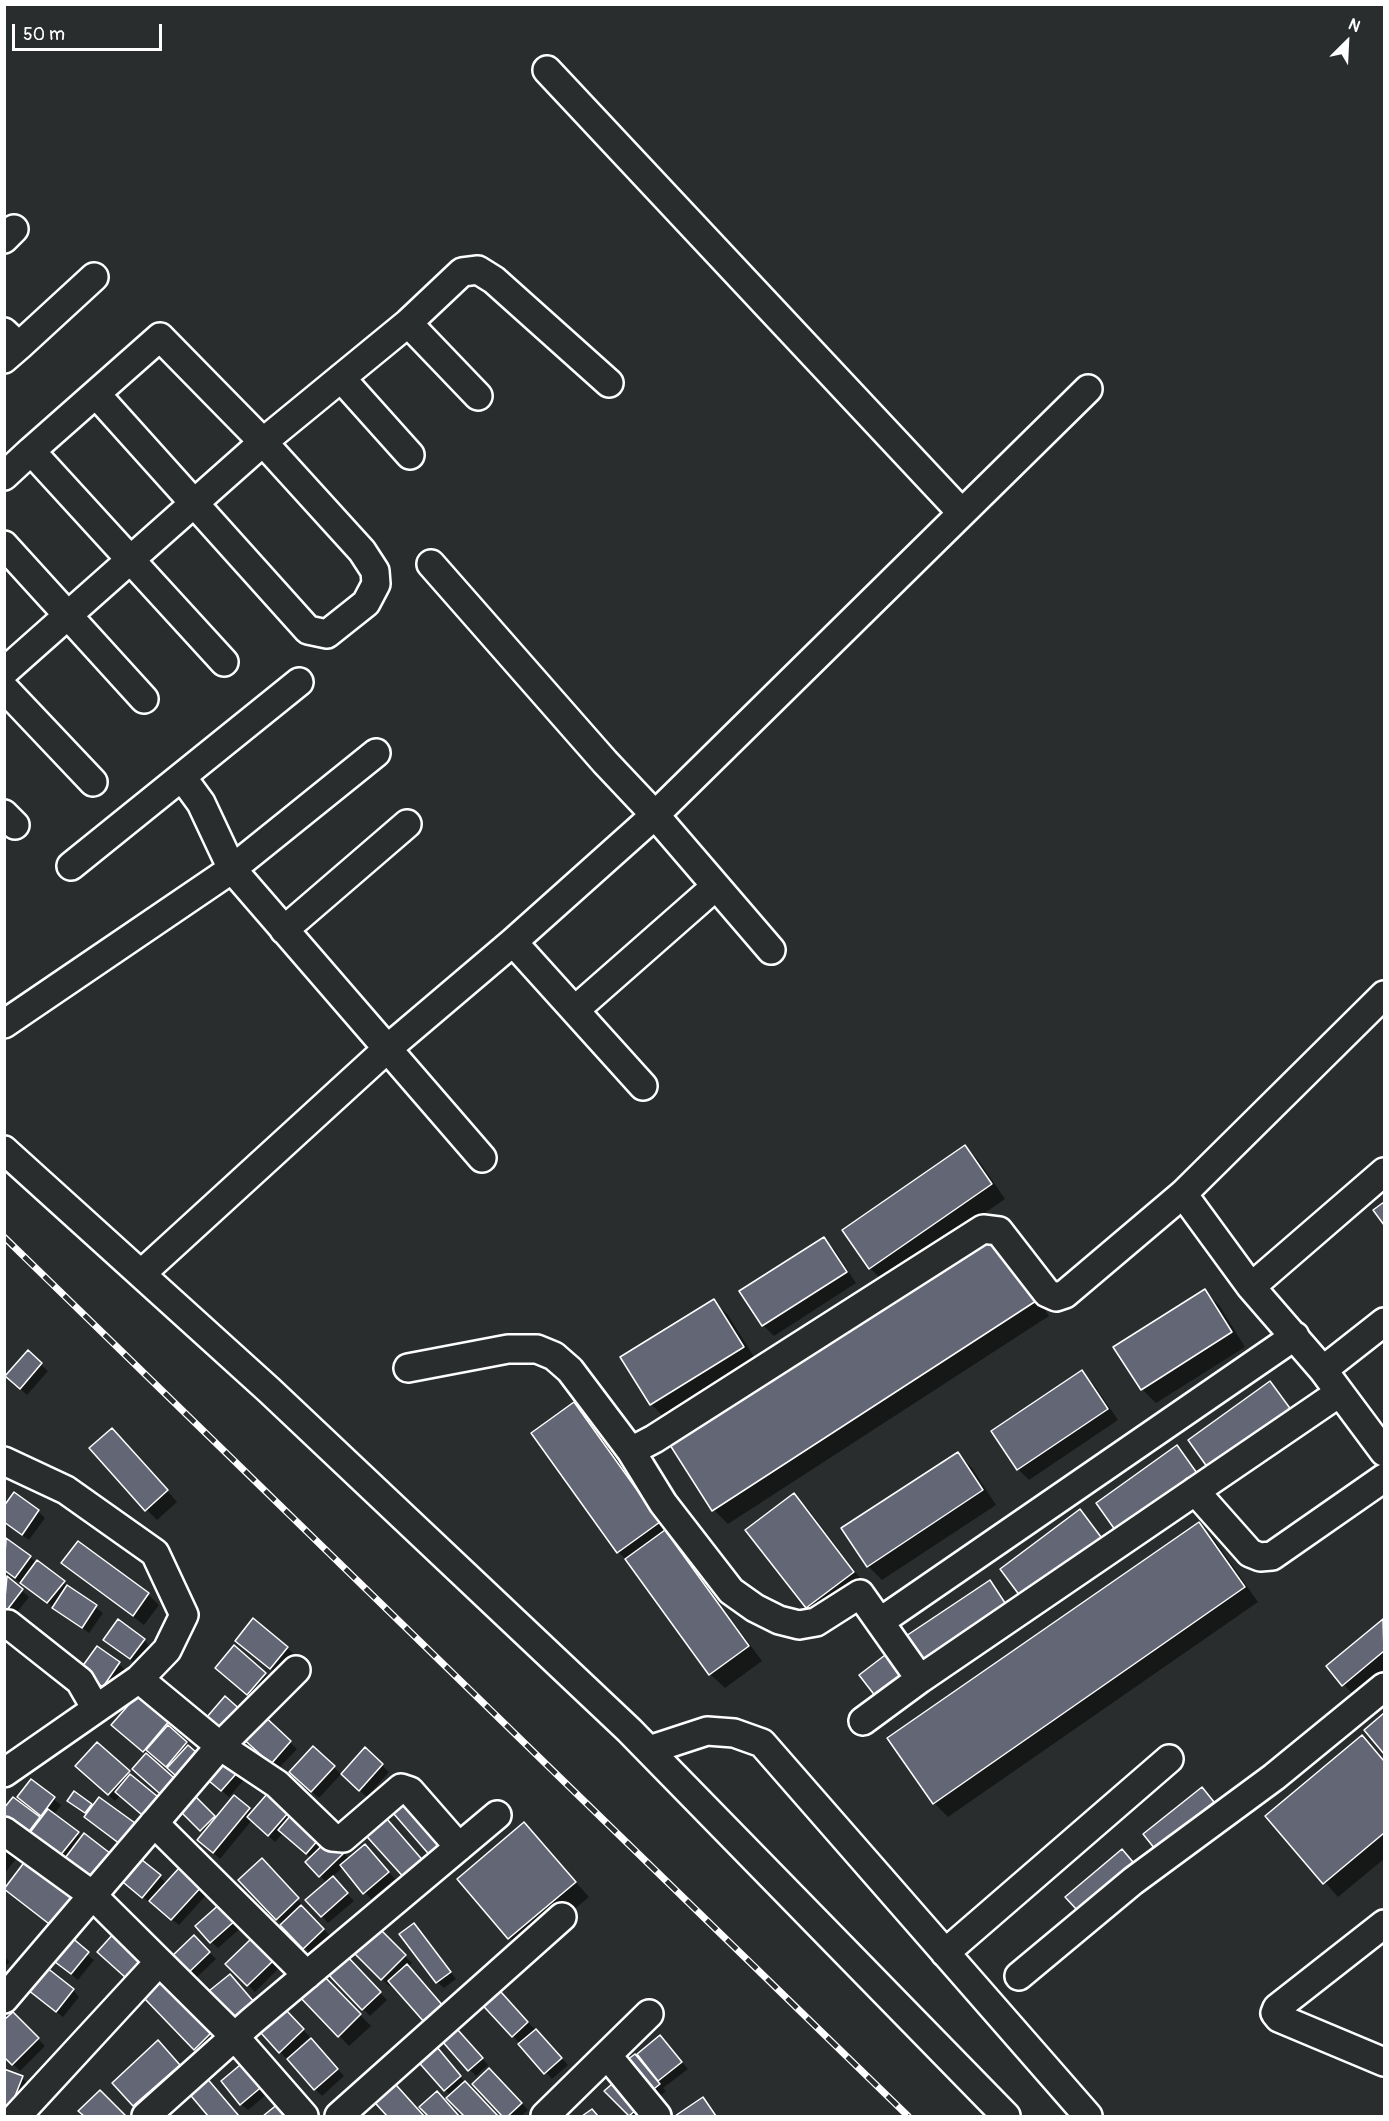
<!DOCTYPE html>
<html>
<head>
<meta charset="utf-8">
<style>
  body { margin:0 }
  #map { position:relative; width:1389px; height:2121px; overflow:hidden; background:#2a2d2e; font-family:Pangolin,sans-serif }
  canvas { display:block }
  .frame { position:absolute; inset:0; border:6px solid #fff; pointer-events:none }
  .north { position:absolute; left:1317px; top:12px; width:60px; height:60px; -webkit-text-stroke:4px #2a2d2e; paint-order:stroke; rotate:24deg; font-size:16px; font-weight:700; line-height:24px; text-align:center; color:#fff }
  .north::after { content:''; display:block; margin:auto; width:21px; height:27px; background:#fff; clip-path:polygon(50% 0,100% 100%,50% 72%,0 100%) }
  .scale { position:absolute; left:12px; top:24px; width:150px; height:27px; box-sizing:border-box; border:3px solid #fff; border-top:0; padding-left:8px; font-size:18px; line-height:21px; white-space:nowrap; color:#fff; -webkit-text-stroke:4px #2a2d2e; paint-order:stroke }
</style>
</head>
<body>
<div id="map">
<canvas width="1389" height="2121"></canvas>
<div class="frame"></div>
<div class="north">N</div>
<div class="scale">50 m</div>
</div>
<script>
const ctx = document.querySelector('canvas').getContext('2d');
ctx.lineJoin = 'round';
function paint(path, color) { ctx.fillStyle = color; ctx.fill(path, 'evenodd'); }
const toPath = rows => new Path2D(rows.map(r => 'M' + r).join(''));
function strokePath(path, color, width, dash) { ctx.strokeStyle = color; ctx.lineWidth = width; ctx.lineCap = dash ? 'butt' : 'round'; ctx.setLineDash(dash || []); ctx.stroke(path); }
const shadow = toPath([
  [965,1147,979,1161,1005,1199,884,1282,870,1268],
  [823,1239,834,1249,856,1283,774,1336,763,1325],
  [1008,1252,1049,1316,728,1524,714,1510],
  [1204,1291,1219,1305,1245,1347,1156,1403,1142,1389],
  [713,1301,728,1315,757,1362,666,1419,652,1405,622,1358],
  [28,1353,48,1371,27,1395,14,1383],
  [1082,1372,1093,1383,1118,1420,1029,1480,1018,1469,993,1432],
  [574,1404,588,1418,673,1536,671,1538,762,1661,725,1688,710,1674,632,1565,618,1552],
  [123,1440,177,1502,157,1520,146,1509],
  [958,1453,972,1468,996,1505,882,1580,868,1566],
  [793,1495,808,1509,867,1587,821,1622,807,1607,747,1530],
  [4,1508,38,1511,45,1518,29,1540,4,1523],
  [1080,1511,1113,1552,1035,1610],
  [1198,1524,1213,1538,1258,1602,948,1817,934,1803],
  [7,1540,103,1613,89,1633,4,1571],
  [63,1563,148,1594,159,1605,144,1625],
  [7,1578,29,1597,14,1616,4,1609,4,1581],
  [990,1582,1000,1593,1020,1623,939,1676],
  [1383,1621,1384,1669,1353,1695,1328,1666],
  [105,1640,144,1640,150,1647,137,1665],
  [244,1647,287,1648,294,1654,277,1674],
  [97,1648,126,1670,110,1693,88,1677],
  [224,1674,265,1674,272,1681,255,1701],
  [260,1714,297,1749,278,1769,248,1742],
  [169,1721,176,1728,173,1732,205,1762,249,1774,229,1797,205,1776,193,1790,153,1754,150,1758,120,1731],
  [1362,1737,1384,1761,1384,1859,1338,1897,1267,1816],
  [313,1748,341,1774,319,1798,297,1779],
  [365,1749,389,1772,367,1797,349,1781],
  [129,1772,135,1779,115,1801,84,1773],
  [31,1781,61,1805,54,1815,82,1838,100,1891,4,1823,39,1818,41,1821,44,1817,19,1797],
  [274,1788,350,1859,372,1853,395,1879,371,1899,343,1867,332,1877,354,1901,328,1923,322,1916,327,1883,307,1862,311,1858,283,1833,275,1842,252,1820,220,1859,199,1840,205,1833,179,1808,192,1796,216,1819,249,1809,252,1813],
  [1208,1796,1220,1809,1156,1848],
  [72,1803,91,1805,134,1824,141,1831,127,1849,93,1824,86,1817,88,1815],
  [524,1824,589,1897,523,1952,459,1879],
  [4,1849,16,1859,4,1874],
  [1128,1858,1139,1870,1085,1915,1078,1909],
  [262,1860,330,1936,311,1954,240,1880],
  [181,1869,208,1893,179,1925,127,1885,160,1877,167,1884],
  [6,1888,94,1960,78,1980,60,1965,69,1940],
  [222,1904,243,1926,218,1948,211,1942],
  [373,1924,412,1963,389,1986,350,1947],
  [420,1932,456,1979,444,1988,437,1982],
  [194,1937,216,1959,194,1980,172,1958],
  [252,1940,279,1968,255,1992,227,1964],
  [4,1956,10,1962,4,1967],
  [346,1957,387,2000,370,2016,329,1973],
  [320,1974,371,2026,349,2046,299,1994],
  [73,1990,79,1997,63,2017,37,1997],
  [499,1991,568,2065,552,2079,513,2036],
  [146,1998,226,2040,205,2059],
  [286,2012,310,2037,299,2047,301,2049,318,2047,344,2076,322,2096,263,2034],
  [13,2014,45,2046,20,2071,4,2055],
  [456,2029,488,2065,476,2076,469,2069],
  [660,2037,688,2069,663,2088,666,2091,653,2102,638,2054],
  [439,2050,466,2084,497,2116,466,2116,449,2098,451,2096,445,2090],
  [169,2053,190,2077,145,2116,114,2083],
  [246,2062,271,2091,248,2110,241,2104],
  [489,2070,528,2110,521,2116,504,2116,474,2084],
  [4,2071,22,2078,29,2085,17,2115,4,2110],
  [620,2079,643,2116,629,2116,606,2091],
  [100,2092,124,2116,86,2116,80,2111],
  [702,2099,717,2116,678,2116]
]);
const building = toPath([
  [965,1145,992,1184,869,1269,842,1230,965,1145],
  [1384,1202,1384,1225,1373,1210,1384,1202],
  [994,1236,1036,1301,712,1511,670,1445,994,1236],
  [824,1237,847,1272,762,1326,739,1291,824,1237],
  [1205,1289,1232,1332,1141,1390,1113,1347,1205,1289],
  [714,1299,744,1347,650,1405,620,1357,714,1299],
  [28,1350,42,1363,20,1389,5,1376,28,1350],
  [1082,1370,1108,1409,1017,1470,991,1431,1082,1370],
  [1270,1381,1292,1411,1210,1471,1188,1440,1270,1381],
  [574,1402,660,1522,617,1553,531,1433,574,1402],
  [112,1428,168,1490,145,1511,89,1448,112,1428],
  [1177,1445,1199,1476,1118,1534,1096,1503,1177,1445],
  [958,1452,983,1490,867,1567,841,1528,958,1452],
  [14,1492,39,1510,22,1535,4,1522,4,1506,14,1492],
  [794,1493,854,1572,806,1608,745,1530,794,1493],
  [1080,1509,1104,1541,1023,1600,1000,1569,1080,1509],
  [1199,1522,1245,1587,933,1804,887,1738,1199,1522],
  [665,1530,749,1646,709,1675,625,1559,665,1530],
  [6,1538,31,1556,15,1578,4,1570,6,1538],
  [78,1541,149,1593,133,1616,61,1563,78,1541],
  [37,1560,65,1581,47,1603,20,1583,37,1560],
  [7,1576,23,1589,7,1610,4,1609,7,1576],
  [990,1580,1011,1612,927,1667,906,1636,990,1580],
  [67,1585,97,1605,82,1628,52,1608,67,1585],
  [253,1618,288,1647,270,1669,235,1641,253,1618],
  [118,1619,145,1639,130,1659,103,1640,118,1619],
  [1383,1619,1384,1651,1342,1686,1326,1666,1383,1619],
  [234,1645,266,1673,247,1695,215,1668,234,1645],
  [97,1646,120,1662,103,1687,79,1671,97,1646],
  [893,1649,910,1671,876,1697,859,1675,893,1649],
  [139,1693,170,1720,143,1752,111,1725,139,1693],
  [225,1696,243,1712,218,1741,200,1725,225,1696],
  [260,1712,291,1741,271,1764,239,1735,260,1712],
  [1384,1713,1384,1754,1364,1730,1384,1713],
  [168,1725,187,1742,166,1767,146,1750,168,1725],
  [1362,1735,1384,1761,1384,1833,1323,1884,1265,1816,1362,1735],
  [97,1742,130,1771,108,1795,75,1766,97,1742],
  [188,1745,206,1761,185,1784,167,1768,188,1745],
  [313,1746,335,1766,311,1792,289,1772,313,1746],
  [365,1747,383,1764,359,1791,341,1774,365,1747],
  [225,1752,243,1766,221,1791,203,1776,225,1752],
  [146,1753,181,1784,167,1800,132,1769,146,1753],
  [130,1774,163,1801,148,1820,115,1792,130,1774],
  [31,1779,55,1797,41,1816,17,1797,31,1779],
  [274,1786,295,1805,268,1836,247,1817,274,1786],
  [1202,1787,1214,1802,1155,1849,1143,1834,1202,1787],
  [74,1791,92,1804,85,1813,67,1801,74,1791],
  [404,1791,450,1844,433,1859,387,1806,404,1791],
  [192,1793,215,1816,200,1831,177,1808,192,1793],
  [234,1795,250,1808,213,1853,197,1840,234,1795],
  [13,1797,40,1817,24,1838,4,1823,4,1808,13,1797],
  [99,1797,135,1823,120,1844,84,1817,99,1797],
  [297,1808,325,1832,306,1854,278,1830,297,1808],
  [48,1809,79,1832,55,1862,25,1839,48,1809],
  [380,1811,426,1864,407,1881,360,1829,380,1811],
  [524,1822,576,1882,508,1939,457,1879,524,1822],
  [84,1833,115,1857,93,1886,62,1862,84,1833],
  [331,1837,345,1852,319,1877,305,1862,331,1837],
  [365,1844,389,1872,363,1894,340,1865,365,1844],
  [1122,1849,1133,1862,1077,1910,1065,1897,1122,1849],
  [137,1856,161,1875,142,1898,118,1878,137,1856],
  [262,1858,299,1898,276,1920,238,1880,262,1858],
  [26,1860,80,1901,57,1930,4,1889,26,1860],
  [180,1867,203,1885,171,1920,149,1901,180,1867],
  [333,1876,348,1893,321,1917,305,1900,333,1876],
  [222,1902,237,1919,210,1943,195,1926,222,1902],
  [301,1905,324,1929,303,1949,280,1925,301,1905],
  [373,1922,406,1955,381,1980,348,1947,373,1922],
  [414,1923,451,1972,436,1983,399,1934,414,1923],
  [115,1932,144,1958,126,1978,97,1952,115,1932],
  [194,1935,210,1952,186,1975,170,1958,194,1935],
  [70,1936,89,1952,71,1974,51,1959,70,1936],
  [252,1938,274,1960,247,1986,225,1964,252,1938],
  [346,1955,381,1992,362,2010,327,1973,346,1955],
  [407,1964,444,2007,425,2023,388,1981,407,1964],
  [46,1967,74,1989,56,2012,28,1990,46,1967],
  [320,1972,361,2014,338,2037,297,1994,320,1972],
  [230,1974,254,2002,228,2024,204,1995,230,1974],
  [167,1977,216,2028,194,2050,144,1998,167,1977],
  [492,1982,528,2022,512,2037,475,1997,492,1982],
  [286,2010,304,2029,279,2053,261,2033,286,2010],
  [13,2012,39,2038,12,2065,4,2057,4,2020,13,2012],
  [449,2020,483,2058,468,2071,435,2033,449,2020],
  [536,2029,562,2058,544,2074,518,2044,536,2029],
  [660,2035,682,2062,658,2081,637,2054,660,2035],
  [311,2038,338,2069,314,2090,287,2059,311,2038],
  [158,2040,180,2065,133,2106,112,2083,158,2040],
  [432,2041,461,2076,444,2091,414,2057,432,2041],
  [635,2054,660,2084,645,2096,619,2066,635,2054],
  [246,2060,265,2084,240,2105,221,2081,246,2060],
  [489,2068,522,2103,508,2116,502,2116,472,2084,489,2068],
  [4,2069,23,2076,10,2109,4,2107,4,2069],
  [205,2076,239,2116,208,2116,187,2091,205,2076],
  [388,2076,424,2116,387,2116,367,2094,388,2076],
  [620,2077,644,2103,629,2116,604,2091,620,2077],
  [465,2081,498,2116,464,2116,446,2098,465,2081],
  [100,2090,126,2116,84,2116,78,2111,100,2090],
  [437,2091,459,2116,428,2116,419,2107,437,2091],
  [703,2097,716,2116,675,2116,703,2097],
  [279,2103,290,2116,263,2116,279,2103],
  [592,2109,598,2116,582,2116,592,2109]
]);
const minor = toPath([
  [547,70,962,513],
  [4,239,14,229],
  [408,323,478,396],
  [4,332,19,346,4,359],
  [19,346,94,277],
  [341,378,410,455],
  [31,451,224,662],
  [4,476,31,451,160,337,263,442,362,551,375,571,376,584,366,603,327,634,308,630,96,394],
  [4,545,144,699],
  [431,564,605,762,655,815,771,950],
  [4,672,263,442,408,323,462,272,478,270,494,280,609,383],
  [4,688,93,782],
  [182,777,201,803,232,869,376,753],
  [4,814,15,825],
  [71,866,299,682],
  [284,930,407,824],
  [513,942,643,1086],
  [575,1010,716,886],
  [4,1024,232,869,482,1158],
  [4,1150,269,1390,629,1730,1006,2116],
  [1183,1194,1251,1287,1323,1370,1384,1452],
  [141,1274,387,1049,513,942,655,815,1088,389],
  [1251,1287,1384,1172],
  [408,1368,508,1349,537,1349,554,1356,570,1370,631,1451,654,1439,983,1229,999,1231,1047,1293,1056,1297,1065,1294,1183,1194,1384,995],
  [1323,1370,1384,1322],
  [631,1451,663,1503,731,1591,755,1608,779,1620,799,1625,816,1622,860,1594,920,1679],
  [4,1461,66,1490,155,1553,184,1615,167,1650,139,1679,4,1773],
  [1195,1491,1250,1553,1260,1557,1272,1556,1384,1478],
  [881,1621,1295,1336],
  [8,1624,80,1681,95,1707],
  [139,1679,220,1746,277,1784,332,1837,343,1838,401,1788,410,1791,459,1847],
  [863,1721,920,1679,1339,1393],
  [649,1750,707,1731,734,1733,762,1743,1088,2116],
  [154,1823,307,1975],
  [4,1831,91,1894,235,2037,304,2116],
  [1384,1924,1277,2008,1275,2013,1279,2018,1384,2062],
  [945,1953,1169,1759],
  [1019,1976,1133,1881,1274,1777,1384,1687],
  [4,1999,220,1746,296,1670],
  [607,2055,657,2116],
  [17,2116,159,1962],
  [146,2116,252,2021,497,1815],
  [339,2116,562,1917],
  [545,2116,649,2014]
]);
const rail = toPath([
  [4,1237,908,2116]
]);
paint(shadow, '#0007');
paint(building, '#636775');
strokePath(building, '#fff', 1.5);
strokePath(minor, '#fff', 32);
strokePath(minor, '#2a2d2e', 27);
strokePath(rail, '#fff', 7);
strokePath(rail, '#2a2d2e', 4.5, [14]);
</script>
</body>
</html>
